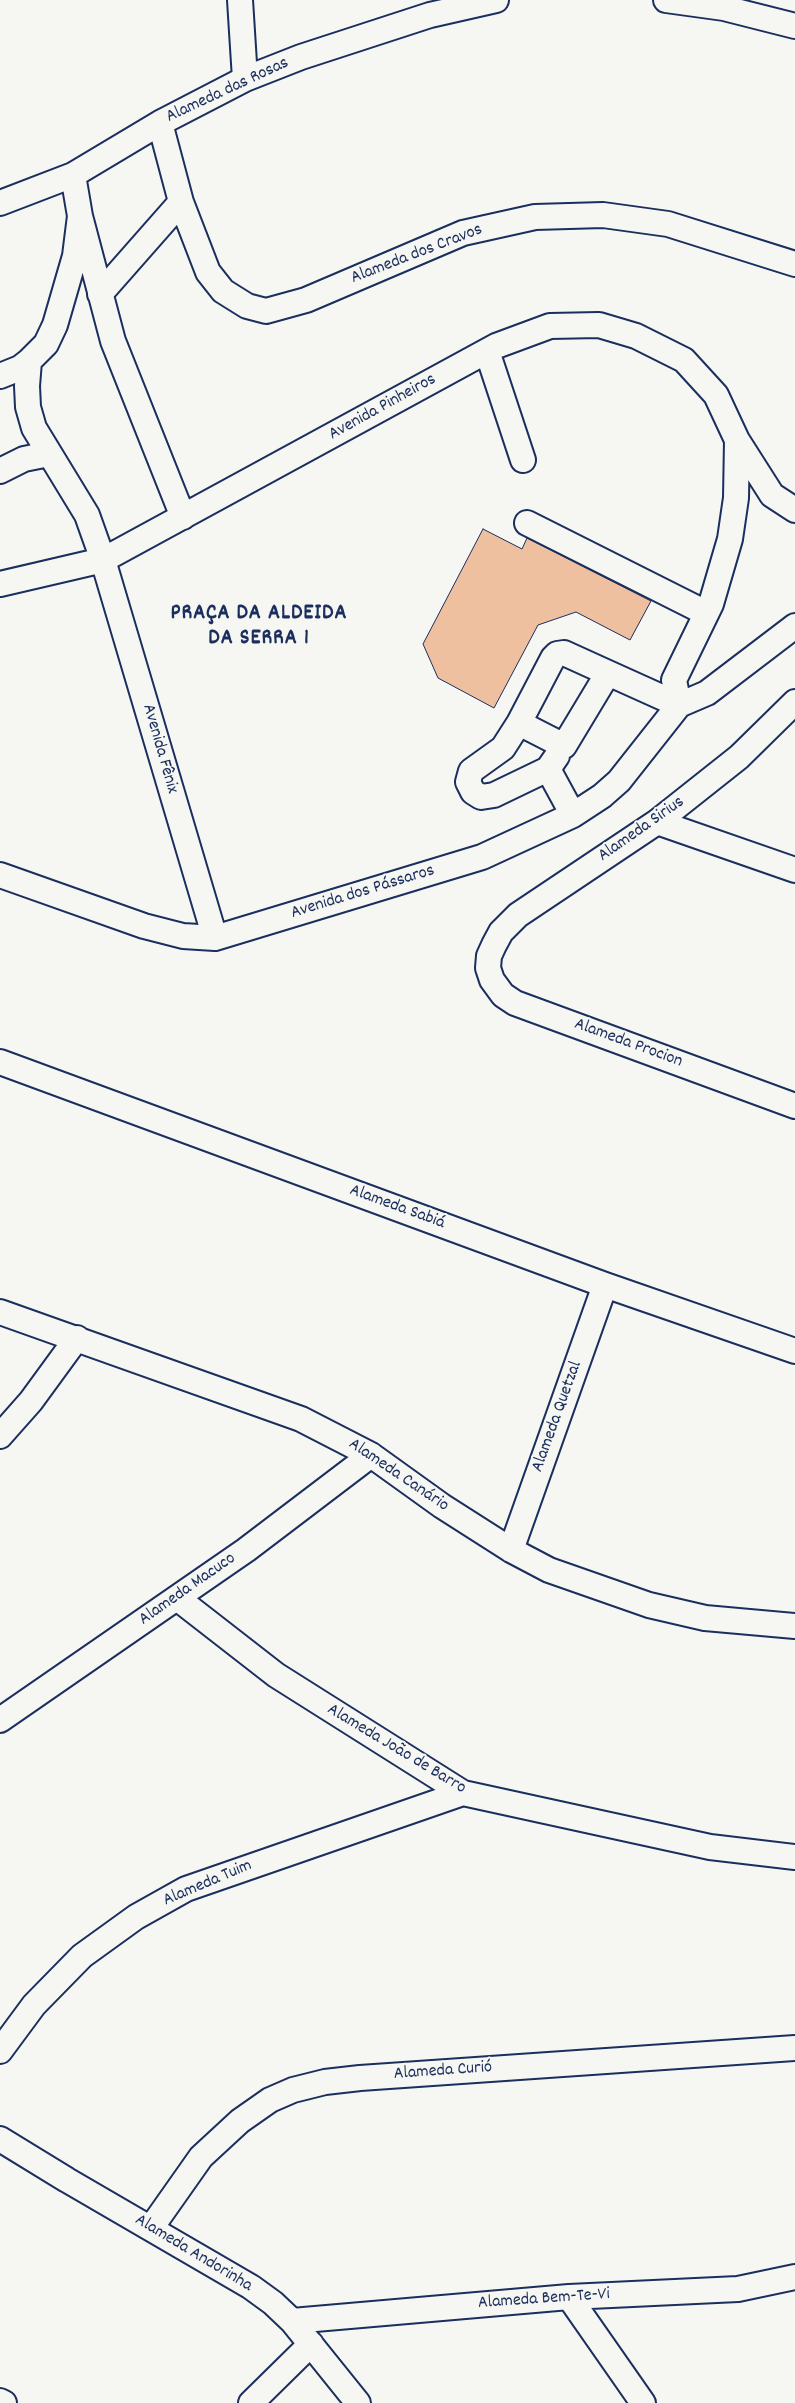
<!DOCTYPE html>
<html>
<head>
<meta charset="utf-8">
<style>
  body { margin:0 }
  canvas { display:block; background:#f6f6f2 }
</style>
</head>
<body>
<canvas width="795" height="2403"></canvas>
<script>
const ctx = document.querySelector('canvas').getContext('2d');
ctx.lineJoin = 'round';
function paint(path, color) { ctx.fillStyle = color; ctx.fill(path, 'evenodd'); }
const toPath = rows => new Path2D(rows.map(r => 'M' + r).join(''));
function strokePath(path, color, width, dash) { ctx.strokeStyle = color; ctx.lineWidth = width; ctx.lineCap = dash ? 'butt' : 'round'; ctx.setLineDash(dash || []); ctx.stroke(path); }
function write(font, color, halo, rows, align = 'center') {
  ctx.font = font + ' Dekko,sans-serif'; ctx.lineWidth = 4; ctx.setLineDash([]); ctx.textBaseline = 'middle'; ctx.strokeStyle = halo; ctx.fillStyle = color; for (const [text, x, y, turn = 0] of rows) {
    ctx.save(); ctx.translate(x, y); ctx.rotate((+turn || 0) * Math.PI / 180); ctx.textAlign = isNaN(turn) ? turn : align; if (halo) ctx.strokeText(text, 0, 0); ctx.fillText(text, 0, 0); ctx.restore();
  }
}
const building = toPath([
  [483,529,522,549,527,538,651,601,630,640,576,612,538,625,494,708,438,678,423,644,483,529]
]);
const minor = toPath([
  [240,0,245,79],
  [666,0,724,8,795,26],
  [160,123,181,202,208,272,223,291,247,306,266,311,306,300,463,233,535,217,603,215,668,224,795,264],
  [73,175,80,216,113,341,183,517],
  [0,203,73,175,160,123,245,79,301,57,430,15,496,0],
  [80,216,75,256,55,325,46,344,29,361,27,386,28,407,34,428,87,515,103,560,215,938],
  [100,294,181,202],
  [487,351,523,460],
  [0,376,20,368,29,361],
  [737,440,772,495,795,510],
  [0,471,24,459,49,454],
  [527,523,706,613],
  [0,584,103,560,496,346,550,326,599,325,636,336,684,360,716,395,737,440,736,498,730,539,711,604,674,680,679,705],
  [608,673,564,746,519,723,553,658,557,654,564,653,608,673,679,705],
  [795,702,739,757,657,822,518,915,501,932,494,945,489,956,488,968,492,980,503,995,515,1003,795,1106],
  [519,723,503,748,471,771,468,782,473,792,481,797,494,795,548,769],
  [557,756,548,769,573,815],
  [657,822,795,870],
  [0,875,144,926,183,936,215,938,482,857,573,815,602,796,619,781,679,705,707,693,795,626],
  [0,1062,605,1285,795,1351],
  [0,1312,301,1419,371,1455,442,1506,511,1550,549,1570,649,1605,705,1618,795,1626],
  [0,1436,31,1401,77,1338],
  [511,1550,605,1285],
  [177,1598,276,1675,463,1793,710,1847,795,1857],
  [0,1720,246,1550,371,1455],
  [0,2051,34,2005,82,1956,136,1917,186,1889,463,1793],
  [0,2139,67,2180,251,2287,273,2303,292,2321,358,2403],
  [151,2228,201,2157,240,2121,270,2100,293,2090,325,2082,360,2078,795,2048],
  [569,2297,643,2403],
  [292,2321,569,2297,738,2289,795,2277],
  [0,2401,4,2403],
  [251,2403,311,2344]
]);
const streetNames = [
  ["Alameda das Rosas",228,91,-25],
  ["Alameda dos Cravos",417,255,-21],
  ["Avenida Pinheiros",383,408,-29],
  ["Avenida Fênix",159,749,74],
  ["Alameda Sirius",642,830,-35],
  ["Avenida dos Pássaros",363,893,-17],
  ["Alameda Procion",628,1044,20],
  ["Alameda Sabiá",397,1208,20],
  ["Alameda Quetzal",558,1417,-70],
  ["Alameda Canário",398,1476,34],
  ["Alameda Macuco",188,1590,-35],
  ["Alameda João de Barro",396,1750,31],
  ["Alameda Tuim",208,1884,-23],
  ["Alameda Curió",443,2072,-4],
  ["Alameda Andorinha",193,2254,31],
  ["Alameda Bem-Te-Vi",544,2300,-4]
];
const districtNames = [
  ["PRAÇA DA ALDEIDA",259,615],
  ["DA SERRA 1",259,640]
];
paint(building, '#efc09f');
strokePath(building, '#1b2f5e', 1);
strokePath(minor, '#1b2f5e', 28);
strokePath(minor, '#f6f6f2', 24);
write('18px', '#1b2f5e', '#f6f6f2', streetNames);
ctx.letterSpacing = '1px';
write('bold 22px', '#1b2f5e', '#f6f6f2', districtNames);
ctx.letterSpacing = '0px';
</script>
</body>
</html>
